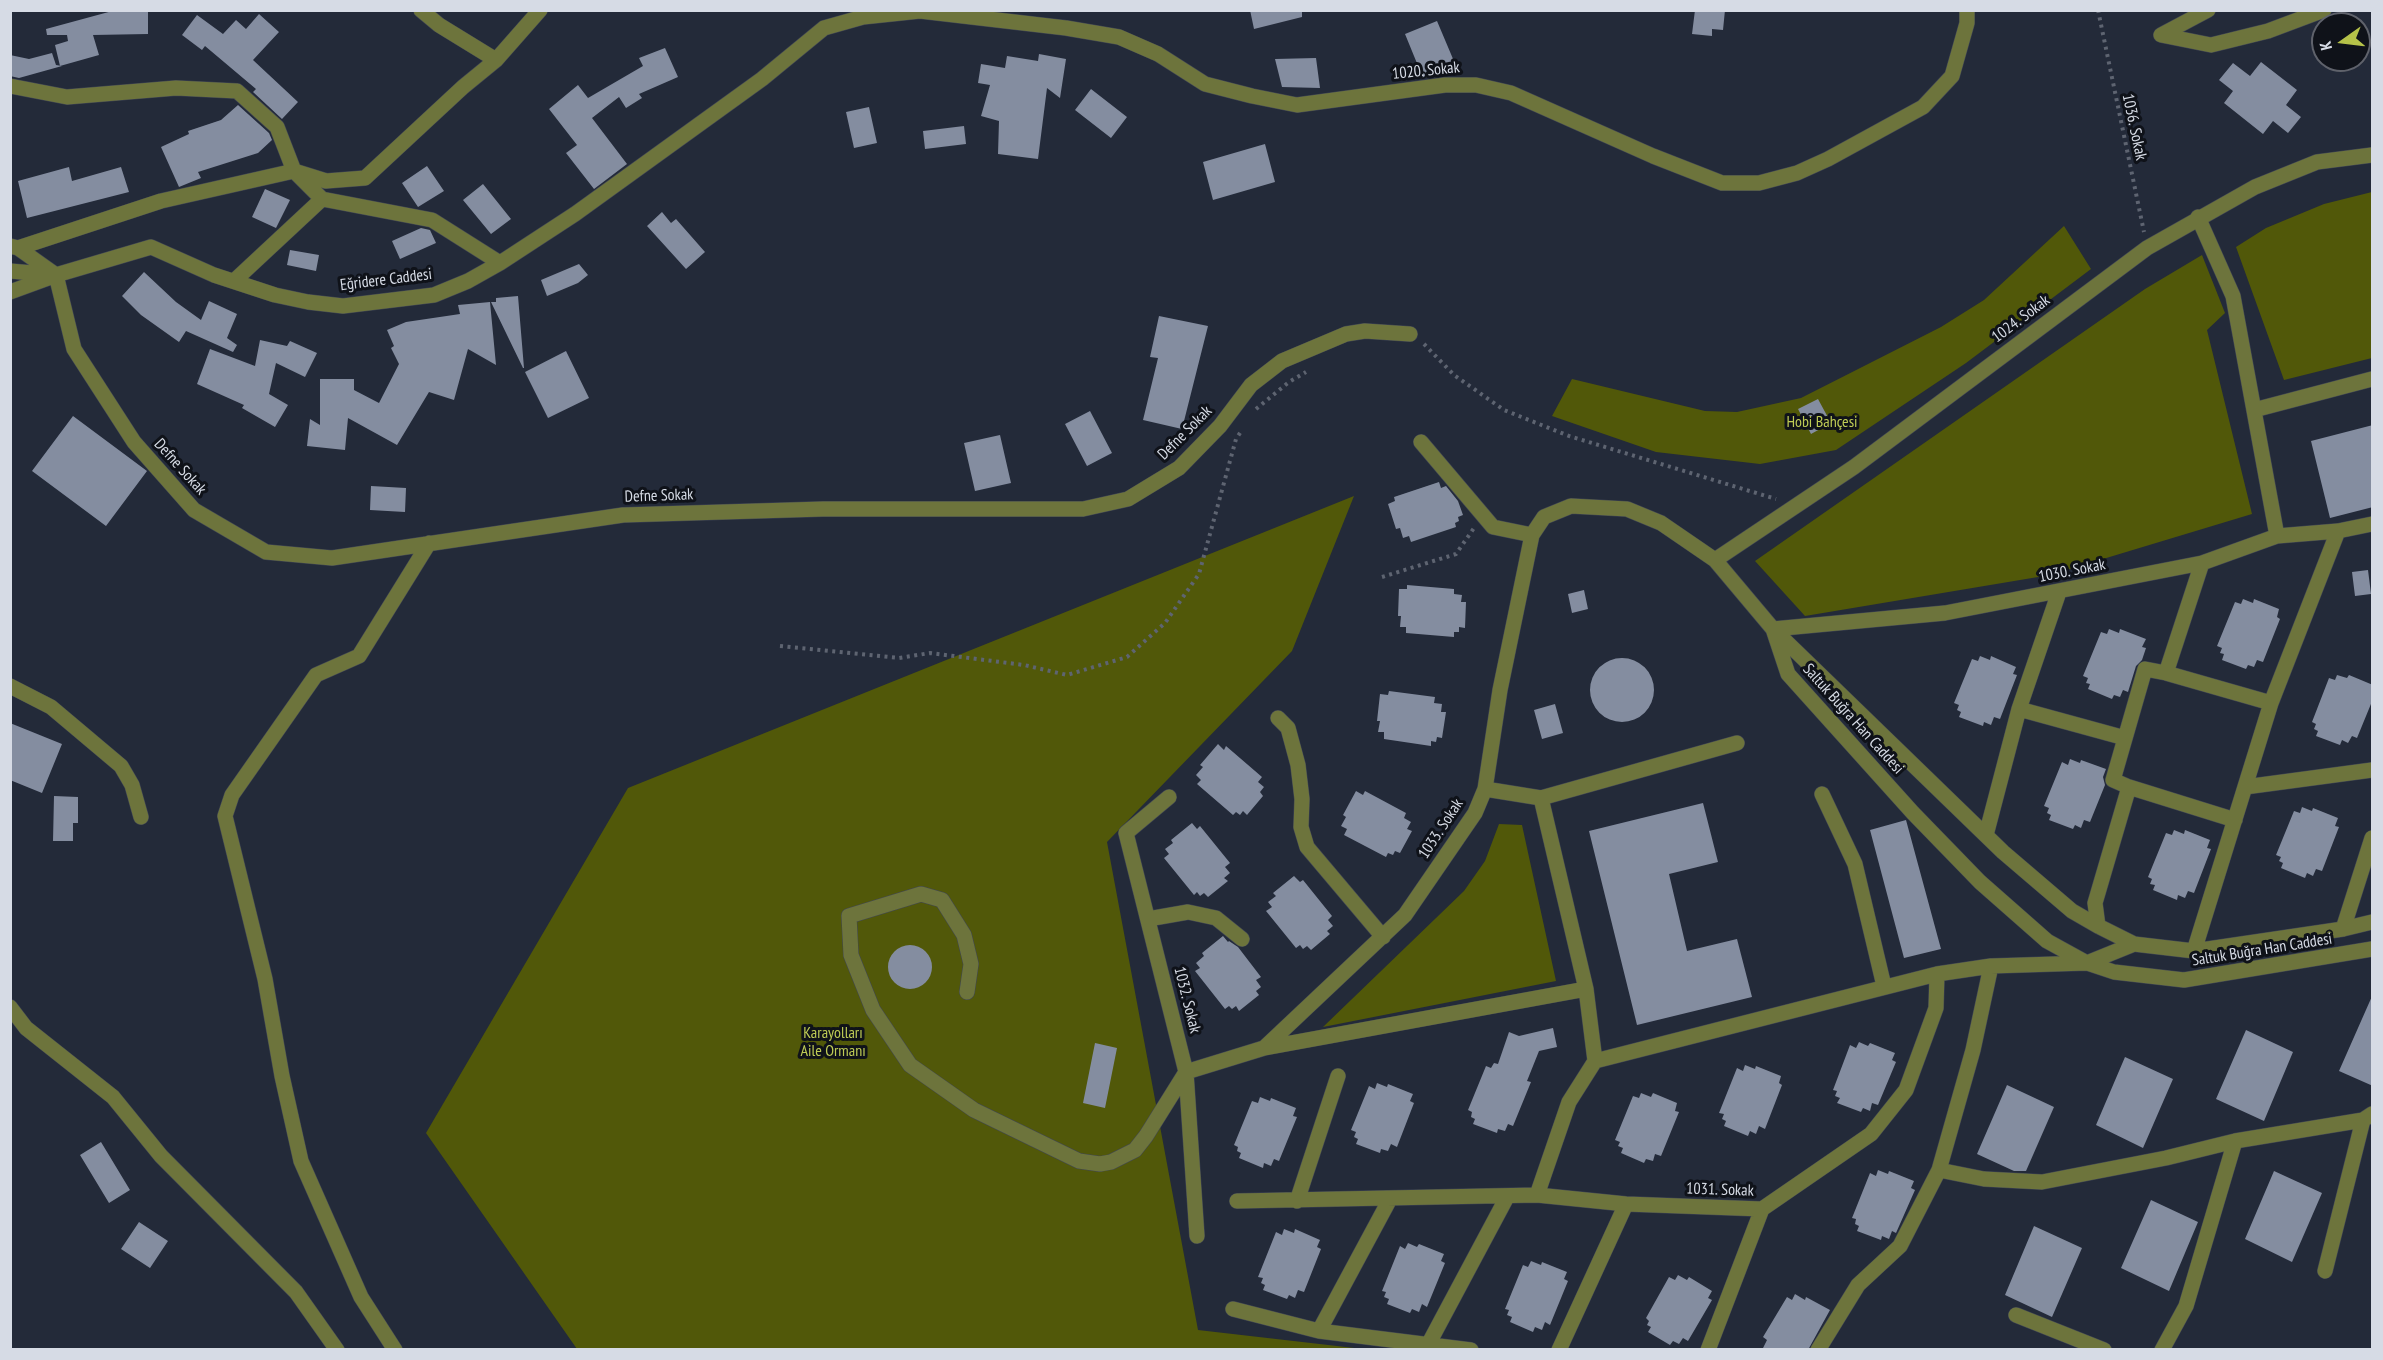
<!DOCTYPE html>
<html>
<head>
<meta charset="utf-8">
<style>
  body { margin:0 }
  #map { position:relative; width:2383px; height:1360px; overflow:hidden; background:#232a39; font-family:"PT Sans Narrow",sans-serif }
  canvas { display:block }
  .frame { position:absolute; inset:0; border:12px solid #d6dbe5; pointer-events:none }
  .north { position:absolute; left:2311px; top:12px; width:60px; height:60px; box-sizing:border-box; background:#0f1219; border:2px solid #5f626b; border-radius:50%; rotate:256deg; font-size:16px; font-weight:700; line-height:24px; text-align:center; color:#d6dbe5 }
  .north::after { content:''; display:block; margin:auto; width:21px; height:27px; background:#b5c249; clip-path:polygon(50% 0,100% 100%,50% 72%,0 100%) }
</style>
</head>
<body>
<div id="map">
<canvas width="2383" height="1360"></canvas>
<div class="frame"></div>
<div class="north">K</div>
</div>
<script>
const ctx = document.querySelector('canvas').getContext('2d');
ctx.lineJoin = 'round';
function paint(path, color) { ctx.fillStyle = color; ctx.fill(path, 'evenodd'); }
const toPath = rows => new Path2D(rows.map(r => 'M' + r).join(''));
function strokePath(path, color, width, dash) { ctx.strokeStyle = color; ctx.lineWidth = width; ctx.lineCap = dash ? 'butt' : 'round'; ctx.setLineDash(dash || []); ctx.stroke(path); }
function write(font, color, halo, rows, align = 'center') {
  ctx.font = font + ' "PT Sans Narrow",sans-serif'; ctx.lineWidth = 6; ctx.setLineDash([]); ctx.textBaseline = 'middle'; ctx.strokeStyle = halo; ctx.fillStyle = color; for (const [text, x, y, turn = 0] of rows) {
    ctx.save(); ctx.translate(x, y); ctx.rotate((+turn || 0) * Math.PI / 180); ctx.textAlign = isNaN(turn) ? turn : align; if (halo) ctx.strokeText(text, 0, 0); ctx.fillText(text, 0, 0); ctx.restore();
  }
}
const green = toPath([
  [2372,192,2372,358,2284,380,2236,247,2266,228,2324,204],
  [2064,226,2091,269,1966,363,1836,450,1760,464,1656,452,1552,416,1572,379,1705,411,1737,412,1801,398,1941,327,1984,300],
  [2202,255,2225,313,2207,330,2252,514,2050,575,1805,616,1755,561,2145,289],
  [1354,496,1292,651,1107,842,1198,1330,1363,1349,577,1349,426,1133,628,788],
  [1499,824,1522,825,1556,981,1323,1027,1464,891,1485,861]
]);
const building = toPath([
  [116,10,148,10,148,34,93,35,99,55,60,66,55,45,68,41,67,35,47,35,46,29],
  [1250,10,1302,10,1302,17,1254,29],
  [1695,10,1725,10,1723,30,1712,29,1712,36,1692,34],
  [259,14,279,32,253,60,298,102,282,119,253,92,256,89,205,46,202,50,182,35,197,15,223,34,236,20,246,29],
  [1437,21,1456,66,1423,78,1405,34],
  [665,48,678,77,639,94,642,98,626,108,619,97,592,118,627,164,594,189,566,153,577,145,549,109,578,85,588,98,643,66,639,58],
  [52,53,56,65,62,66,19,78,10,76,10,55,29,59],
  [1039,54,1066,59,1060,98,1047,88,1038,159,998,154,999,121,981,116,990,85,978,83,981,64,1005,68,1007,56,1038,61],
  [1316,58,1320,88,1282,87,1275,59],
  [2261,62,2297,90,2286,105,2301,117,2288,133,2273,121,2263,134,2224,103,2233,91,2219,80,2233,63,2250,76],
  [1091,89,1127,117,1111,138,1075,110],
  [238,105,269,133,272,140,258,153,198,172,201,178,179,187,161,147,189,134,188,131,221,120],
  [869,107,877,143,854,148,846,112],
  [964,126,966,144,925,149,923,131],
  [1265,144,1275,182,1213,200,1203,162],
  [427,166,444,191,418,207,402,183],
  [69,167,72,181,121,167,129,192,27,218,18,181],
  [483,184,511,219,491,234,463,200],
  [265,189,290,200,276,228,252,217],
  [662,212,671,223,676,219,705,252,686,269,647,226],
  [421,228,430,230,436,243,400,259,392,241],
  [290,250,319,255,316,271,287,265],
  [579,264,588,275,578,283,547,296,541,280],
  [144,272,176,302,201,320,209,301,237,314,227,338,237,345,233,352,186,331,179,342,141,315,122,296],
  [518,296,524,368,523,368,491,302,496,302,496,298],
  [490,302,496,365,468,349,454,400,429,392,397,445,348,418,345,450,307,446,310,419,320,425,320,379,354,379,354,390,379,403,399,364,391,348,394,346,387,330,406,322,460,314,458,305],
  [1159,316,1208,326,1182,429,1143,420,1158,358,1150,357],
  [260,340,287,346,290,341,317,353,305,377,276,363,269,394,288,405,275,427,242,408,244,405,197,384,210,349,255,366],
  [566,351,589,398,548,418,525,372],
  [1818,399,1831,423,1811,434,1798,409],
  [1090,411,1112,453,1087,466,1065,424],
  [73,416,147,471,106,526,32,471],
  [2373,425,2373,507,2330,518,2311,441],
  [1000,435,1011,483,975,491,964,443],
  [1439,482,1441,488,1446,486,1458,501,1463,515,1458,517,1459,521,1455,523,1456,527,1411,542,1409,536,1403,538,1400,528,1396,529,1388,504,1395,501,1394,497],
  [371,486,406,488,405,512,370,510],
  [2368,570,2371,594,2355,596,2352,572],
  [1407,585,1454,589,1454,594,1462,595,1461,602,1466,602,1465,628,1459,627,1459,632,1454,632,1454,637,1406,633,1406,627,1400,627,1401,616,1398,616,1399,589,1407,589],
  [1584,590,1588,609,1572,613,1568,594],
  [2243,599,2253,603,2254,599,2279,609,2277,617,2280,619,2263,662,2257,660,2254,667,2248,665,2246,669,2222,660,2224,654,2220,653,2222,648,2217,646,2235,602,2241,604],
  [2109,629,2119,633,2120,629,2146,639,2142,647,2146,648,2142,660,2136,666,2128,692,2123,690,2120,697,2114,695,2112,699,2088,689,2090,684,2086,683,2088,678,2083,676,2101,632,2107,634],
  [1980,656,1990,660,1991,656,2016,667,2013,674,2017,675,2000,719,1994,717,1991,725,1984,722,1983,726,1959,717,1961,712,1957,710,1959,705,1954,703,1972,659,1978,661],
  '1590 690a32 32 0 1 1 64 0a32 32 0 1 1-64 0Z',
  [2337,675,2347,678,2349,675,2373,685,2373,699,2357,738,2352,736,2348,743,2342,740,2340,745,2316,736,2318,731,2314,729,2316,724,2312,722,2329,678,2335,680],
  [1389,691,1435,697,1434,703,1442,704,1441,712,1446,712,1442,738,1437,737,1436,742,1431,741,1431,746,1384,739,1384,732,1378,732,1380,721,1377,721,1380,694,1388,695],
  [1555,704,1563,733,1542,739,1534,710],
  [10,723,62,744,42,793,10,780],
  [1218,744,1224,750,1226,746,1262,777,1258,782,1264,787,1260,792,1263,796,1247,815,1243,811,1240,815,1236,812,1233,815,1197,784,1201,780,1196,775,1203,767,1200,765],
  [2070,759,2080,763,2081,760,2106,769,2103,777,2105,785,2090,822,2084,820,2081,828,2075,825,2073,829,2049,820,2051,815,2047,813,2049,808,2044,806,2062,762,2068,765],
  [1356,791,1363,795,1365,791,1406,813,1404,818,1411,822,1407,829,1412,831,1400,853,1395,851,1393,855,1388,853,1386,857,1344,835,1347,829,1341,826,1346,817,1343,815],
  [54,796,78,797,78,823,73,823,73,841,53,841],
  [1703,803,1718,862,1669,874,1687,951,1737,939,1752,997,1637,1025,1589,831],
  [2302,807,2312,811,2313,808,2338,818,2335,826,2339,827,2322,871,2316,869,2313,876,2307,873,2305,878,2281,868,2283,863,2279,861,2281,857,2276,855,2294,811,2300,813],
  [1906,820,1941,949,1904,958,1870,830],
  [1192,823,1197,829,1200,826,1230,863,1225,867,1230,873,1224,878,1228,881,1208,897,1204,893,1200,896,1197,892,1194,895,1164,858,1169,854,1165,849,1173,843,1171,840],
  [2174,830,2184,834,2185,830,2210,840,2207,848,2211,849,2194,893,2188,891,2185,898,2178,895,2177,900,2153,890,2155,885,2150,884,2152,879,2148,877,2166,833,2172,835],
  [1294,876,1300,882,1303,880,1332,916,1328,920,1333,926,1327,931,1330,934,1311,950,1307,946,1303,949,1300,945,1296,948,1266,911,1272,907,1268,902,1276,896,1273,893],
  [1223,936,1228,942,1229,941,1238,947,1261,977,1256,980,1261,987,1256,991,1259,995,1239,1011,1236,1006,1232,1009,1229,1006,1225,1009,1195,971,1200,968,1196,963,1204,956,1202,953],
  '888 967a22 22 0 1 1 44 0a22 22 0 1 1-44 0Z',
  [2373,994,2373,1086,2339,1071],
  [1553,1028,1557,1047,1539,1051,1527,1081,1531,1082,1513,1126,1508,1124,1505,1131,1498,1129,1497,1133,1473,1124,1475,1119,1471,1117,1472,1112,1468,1110,1486,1066,1491,1068,1494,1063,1498,1064,1509,1032,1519,1036],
  [2246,1030,2293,1052,2264,1121,2216,1099],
  [1859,1042,1868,1046,1870,1043,1895,1053,1892,1060,1896,1062,1878,1105,1872,1103,1870,1111,1863,1108,1861,1112,1837,1103,1840,1098,1835,1096,1837,1091,1833,1090,1850,1045,1856,1048],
  [1095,1043,1117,1048,1105,1108,1083,1103],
  [2125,1057,2173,1079,2143,1148,2096,1125],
  [1745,1065,1755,1069,1756,1066,1781,1076,1779,1083,1782,1085,1765,1129,1759,1126,1756,1134,1750,1131,1748,1136,1724,1126,1726,1121,1722,1119,1724,1114,1719,1113,1737,1068,1743,1071],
  [1377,1083,1387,1087,1388,1084,1413,1094,1410,1101,1414,1103,1397,1147,1391,1144,1388,1151,1381,1149,1380,1153,1356,1144,1358,1139,1354,1137,1356,1132,1351,1130,1369,1086,1375,1089],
  [2007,1085,2054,1107,2026,1171,2014,1171,1977,1154],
  [1641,1093,1651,1097,1653,1093,1677,1103,1675,1111,1679,1112,1661,1156,1655,1154,1653,1161,1646,1159,1644,1163,1621,1153,1623,1148,1618,1146,1620,1142,1615,1140,1633,1096,1639,1098],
  [1260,1097,1270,1101,1271,1098,1296,1108,1293,1116,1297,1117,1279,1161,1274,1159,1271,1166,1264,1163,1263,1168,1239,1158,1241,1153,1237,1151,1238,1147,1234,1145,1252,1101,1258,1103],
  [101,1142,130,1190,109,1203,80,1155],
  [1878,1170,1888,1174,1889,1171,1914,1181,1911,1188,1915,1190,1896,1233,1892,1231,1889,1239,1882,1236,1881,1240,1857,1231,1859,1226,1855,1224,1856,1219,1852,1218,1870,1173,1876,1176],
  [2274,1171,2322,1193,2292,1262,2245,1239],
  [2151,1200,2198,1222,2169,1291,2121,1268],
  [139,1222,168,1241,150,1268,121,1249],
  [2034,1226,2082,1248,2052,1317,2005,1295],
  [1284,1229,1294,1233,1295,1229,1320,1240,1317,1247,1321,1249,1304,1292,1298,1290,1295,1298,1289,1295,1287,1299,1263,1290,1265,1285,1261,1283,1263,1278,1258,1277,1276,1232,1282,1235],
  [1408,1243,1417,1247,1419,1244,1444,1254,1441,1261,1445,1263,1427,1307,1422,1304,1419,1312,1412,1309,1410,1313,1387,1304,1389,1299,1384,1297,1386,1292,1382,1291,1400,1246,1405,1249],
  [1531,1261,1541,1265,1542,1262,1567,1272,1564,1279,1568,1281,1550,1325,1545,1322,1542,1330,1535,1327,1533,1332,1510,1322,1512,1317,1507,1315,1509,1310,1505,1309,1523,1265,1528,1267],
  [1678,1275,1687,1280,1689,1277,1712,1291,1708,1298,1712,1300,1688,1341,1683,1338,1679,1344,1673,1341,1670,1345,1648,1332,1651,1327,1647,1325,1649,1321,1646,1318,1669,1277,1675,1280],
  [1795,1294,1805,1300,1806,1297,1830,1310,1808,1350,1762,1350,1767,1340,1763,1337,1787,1297,1792,1300]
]);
const path = toPath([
  [2098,10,2144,232],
  [1424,344,1454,375,1504,410,1569,436,1776,499],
  [1256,409,1289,382,1306,372],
  [1382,577,1456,554,1474,528],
  [780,646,899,658,930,653,1024,665,1067,675,1127,657,1165,623,1199,574,1236,439,1242,430]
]);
const minor = toPath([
  [421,10,439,25,496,60],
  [2208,10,2161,35,2211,45,2268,31,2324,10],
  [10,86,67,97,176,88,237,91,277,127,294,171,326,181,365,178,463,87,496,60,540,10],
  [2198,217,2233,296,2277,536],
  [10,246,18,248,56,275,74,349,134,442,194,510,266,552,332,558,623,515,823,509,1083,509,1128,499,1179,468,1220,426,1251,385,1282,361,1346,334,1365,331,1410,334],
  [18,248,161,201,294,171,322,199,432,220,500,263],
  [10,271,56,275,151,247,214,275,275,295,308,302,343,306,434,295,468,281,500,263,575,214,762,79,824,28,863,17,920,11,1066,28,1119,37,1158,54,1205,84,1252,96,1297,105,1445,85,1476,85,1511,93,1653,156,1722,183,1759,183,1797,173,1828,159,1923,107,1952,76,1967,23,1967,10],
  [234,281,322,199],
  [10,292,51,277],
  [2254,410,2372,379],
  [1421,442,1493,527,1532,535],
  [1715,560,1854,467,2147,248,2255,187,2317,162,2372,155],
  [1773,629,1945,613,2202,563,2277,536,2338,531,2372,524],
  [1774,632,1788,674,1913,813,1980,882,2047,941,2087,963,2114,972,2184,980,2372,949],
  [2166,673,2271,703],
  [10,686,51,707,121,766,132,785,141,817],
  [2019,709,2125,738],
  [1278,718,1288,728,1298,765,1302,799,1301,827,1307,847,1383,937],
  [2129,787,2235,820],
  [2245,787,2372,770],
  [1485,789,1541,798,1737,743],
  [1822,794,1855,864,1884,986],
  [1169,797,1126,833,1186,1072,1197,1236],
  [1986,835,2019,709,2059,592],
  [1148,919,1188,912,1216,918,1242,939],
  [2098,926,2095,903,2129,787,2113,780,2145,669,2166,673,2202,563],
  [2343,929,2372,838],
  [2194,951,2271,703,2338,531],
  [1991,966,1973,1050,1939,1170,1984,1179,2042,1182,2166,1158,2235,1141,2363,1120,2372,1114],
  [967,992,971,964,964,935,942,900,921,894,849,916,851,955,873,1010,910,1065,974,1110,1079,1161,1100,1164,1111,1162,1135,1150,1146,1136,1186,1072],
  [10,1007,26,1028,113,1097,161,1156,296,1292,337,1350],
  [1264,1048,1586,989],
  [1595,1061,1937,974,1991,966,2087,963,2134,944],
  [1186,1072,1264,1048,1405,915,1475,813,1485,789,1500,690,1532,535,1544,517,1571,506,1627,509,1661,523,1715,560,1773,629,2003,852,2072,911,2098,926,2134,944,2194,951,2343,929,2372,922],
  [1537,1195,1569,1102,1595,1061,1586,989,1541,798],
  [1237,1201,1537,1195,1626,1204,1762,1209,1871,1134,1906,1090,1936,1008,1937,974],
  [1297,1201,1338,1076],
  [2325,1271,2363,1120],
  [1233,1309,1319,1331,1471,1350],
  [2016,1315,2104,1350],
  [1319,1331,1390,1199],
  [1428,1345,1507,1197],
  [395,1350,361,1297,301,1161,282,1076,265,979,225,816,232,795,316,675,359,656,429,543],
  [1559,1350,1626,1204],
  [1708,1350,1762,1209],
  [1818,1350,1858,1285,1900,1246,1939,1170],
  [2162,1350,2186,1306,2235,1141]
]);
const streetNames = [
  ["1020. Sokak",1426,71,-6],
  ["1036. Sokak",2134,127,78],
  ["Eğridere Caddesi",386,280,-7],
  ["1024. Sokak",2021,319,-37],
  ["Defne Sokak",1185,433,-45],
  ["Defne Sokak",180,467,48],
  ["Defne Sokak",659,496,-2],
  ["1030. Sokak",2072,571,-11],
  ["Saltuk Buğra Han Caddesi",1853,719,48],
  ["1033. Sokak",1441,829,-57],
  ["Saltuk Buğra Han Caddesi",2262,950,-9],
  ["1032. Sokak",1187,1000,76],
  ["1031. Sokak",1720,1190,2]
];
const parkNames = [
  ["Hobi Bahçesi",1822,422],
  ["Karayolları",833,1033],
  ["Aile Ormanı",833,1051]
];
paint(green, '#515809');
paint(building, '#848da0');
strokePath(minor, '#404655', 16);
strokePath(path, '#5e6471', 4, [3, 4.5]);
strokePath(minor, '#6d743c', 15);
write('16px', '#d6dbe5', '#0f1219', streetNames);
write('16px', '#bfcc55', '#0f1219', parkNames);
</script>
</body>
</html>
